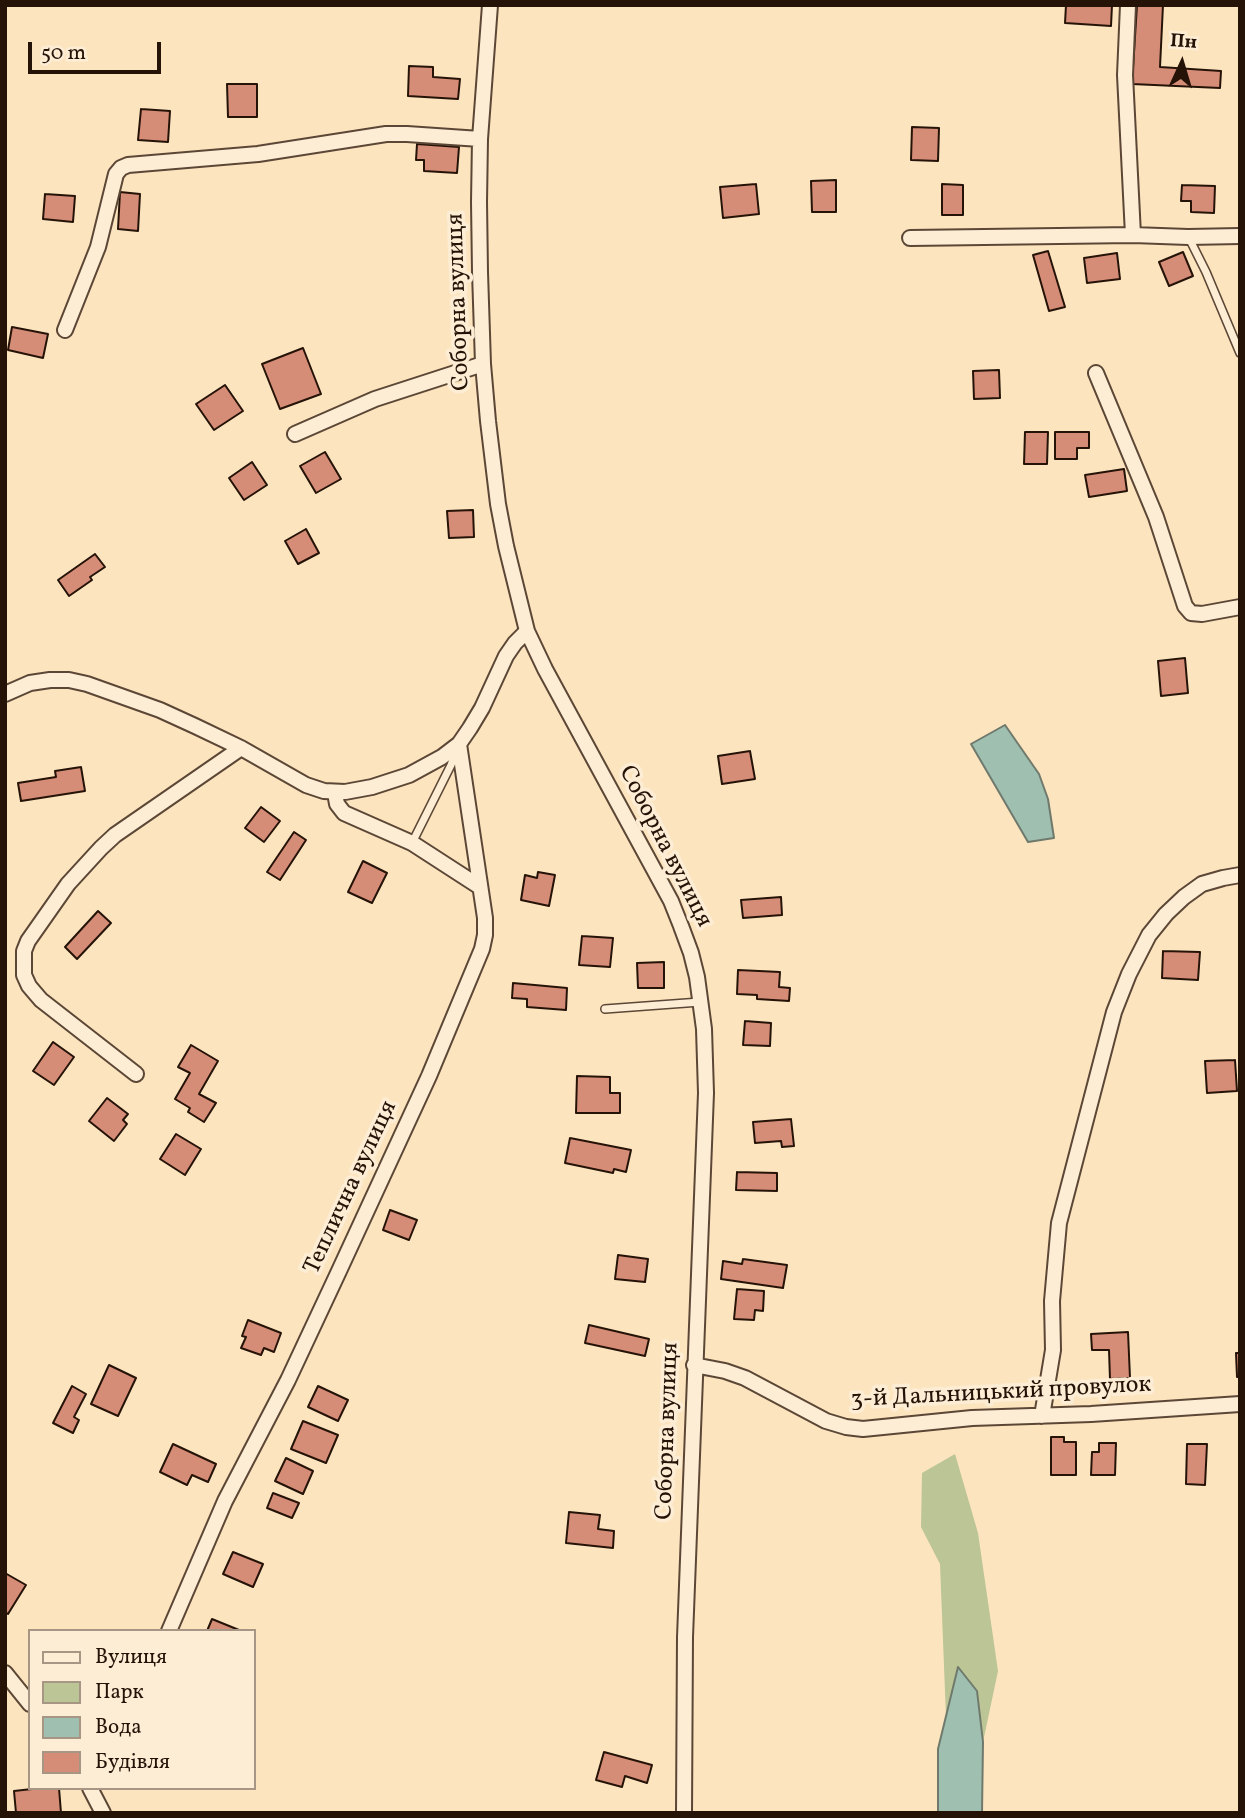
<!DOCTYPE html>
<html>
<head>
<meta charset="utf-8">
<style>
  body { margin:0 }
  #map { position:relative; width:1245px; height:1818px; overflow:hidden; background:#fce4bf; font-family:Vollkorn,serif }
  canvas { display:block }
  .frame { position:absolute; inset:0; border:7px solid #261308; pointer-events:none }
  .legend { position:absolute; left:28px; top:1629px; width:228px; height:161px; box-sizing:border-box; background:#fdedd5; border:2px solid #a79683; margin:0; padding:9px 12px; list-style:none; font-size:21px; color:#261308 }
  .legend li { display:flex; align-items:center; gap:14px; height:35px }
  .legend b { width:35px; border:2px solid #a79683 }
  .north { position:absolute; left:1147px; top:28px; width:70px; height:70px; -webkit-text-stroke:5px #fdedd5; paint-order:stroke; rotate:4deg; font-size:19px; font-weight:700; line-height:28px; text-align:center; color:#261308 }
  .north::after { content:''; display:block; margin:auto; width:24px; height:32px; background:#261308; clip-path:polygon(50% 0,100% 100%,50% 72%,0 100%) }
  .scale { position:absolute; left:28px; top:42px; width:133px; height:32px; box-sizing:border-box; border:4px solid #261308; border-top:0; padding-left:9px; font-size:21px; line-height:24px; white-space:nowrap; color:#261308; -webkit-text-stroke:5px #fdedd5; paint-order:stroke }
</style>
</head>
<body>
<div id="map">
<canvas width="1245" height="1818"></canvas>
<div class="frame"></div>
<ul class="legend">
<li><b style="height:9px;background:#fdedd5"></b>Вулиця</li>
<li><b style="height:19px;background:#bbc595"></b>Парк</li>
<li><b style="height:19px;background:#9fbfb0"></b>Вода</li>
<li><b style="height:19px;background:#d58d77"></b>Будівля</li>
</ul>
<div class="north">Пн</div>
<div class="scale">50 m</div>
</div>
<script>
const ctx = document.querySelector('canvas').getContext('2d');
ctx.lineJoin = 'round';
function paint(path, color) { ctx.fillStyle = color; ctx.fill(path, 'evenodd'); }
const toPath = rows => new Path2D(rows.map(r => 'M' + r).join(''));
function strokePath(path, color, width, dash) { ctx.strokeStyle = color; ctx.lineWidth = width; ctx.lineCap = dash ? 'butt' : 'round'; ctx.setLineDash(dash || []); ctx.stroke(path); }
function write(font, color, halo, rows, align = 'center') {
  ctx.font = font + ' Vollkorn,serif'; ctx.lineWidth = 7; ctx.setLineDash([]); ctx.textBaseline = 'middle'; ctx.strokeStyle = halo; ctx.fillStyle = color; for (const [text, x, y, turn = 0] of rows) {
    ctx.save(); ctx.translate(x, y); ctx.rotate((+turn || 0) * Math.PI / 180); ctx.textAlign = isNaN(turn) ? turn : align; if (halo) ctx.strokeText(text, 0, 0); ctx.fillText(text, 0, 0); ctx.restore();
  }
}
const green = toPath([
  [955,1454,978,1533,998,1671,983,1742,977,1691,957,1668,946,1717,940,1564,921,1527,922,1473]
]);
const water = toPath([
  [1005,725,1039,774,1048,799,1054,838,1028,842,971,744,1005,725],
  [958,1667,977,1691,983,1742,982,1813,938,1813,938,1749,958,1667]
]);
const building = toPath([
  [1066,5,1112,5,1111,26,1065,23,1066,5],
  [1137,5,1163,5,1160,67,1221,71,1220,88,1132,84,1137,5],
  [409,66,433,67,433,77,460,79,458,99,408,96,409,66],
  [227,84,257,84,257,117,228,117,227,84],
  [141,109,170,111,168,142,138,140,141,109],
  [912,127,939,128,938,161,911,160,912,127],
  [417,144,459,147,457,173,424,171,424,160,416,160,417,144],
  [836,180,836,212,812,212,811,181,836,180],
  [756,184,759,214,723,218,720,187,756,184],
  [942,184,963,185,963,215,942,215,942,184],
  [1182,185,1215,186,1214,213,1191,212,1191,201,1181,201,1182,185],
  [120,192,140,194,138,231,118,229,120,192],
  [45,194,75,196,73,222,43,219,45,194],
  [1048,251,1065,307,1049,311,1033,255,1048,251],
  [1183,252,1193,276,1169,286,1159,262,1183,252],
  [1117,253,1120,279,1087,283,1084,258,1117,253],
  [12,327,48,334,43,358,8,350,12,327],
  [303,348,321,394,280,409,262,364,303,348],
  [999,370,1000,398,974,399,973,371,999,370],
  [225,385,243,411,214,430,196,404,225,385],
  [1025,432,1048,432,1047,464,1024,464,1025,432],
  [1055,432,1089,432,1089,448,1077,448,1077,459,1055,459,1055,432],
  [325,452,341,479,316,493,300,466,325,452],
  [252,462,267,485,244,500,229,478,252,462],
  [1124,469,1127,491,1089,497,1085,475,1124,469],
  [473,510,474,537,449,538,447,511,473,510],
  [306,529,319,553,298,564,285,541,306,529],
  [95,554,105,567,90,577,92,580,69,596,58,580,95,554],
  [1185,658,1188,693,1161,696,1158,661,1185,658],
  [750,751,755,779,722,784,718,756,750,751],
  [81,767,85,791,21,801,18,783,56,777,55,771,81,767],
  [261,807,280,821,264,842,245,828,261,807],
  [294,832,306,840,280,880,267,872,294,832],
  [363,861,387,873,372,903,348,892,363,861],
  [538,872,555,875,549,906,521,900,525,875,537,878,538,872],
  [781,897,782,915,743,918,741,900,781,897],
  [98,911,111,923,77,959,65,947,98,911],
  [582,936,613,938,610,967,579,965,582,936],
  [1163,951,1200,952,1198,980,1162,978,1163,951],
  [664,962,664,988,638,988,637,963,664,962],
  [738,970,780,972,779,987,790,988,789,1001,757,999,757,995,737,994,738,970],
  [513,983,567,988,566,1010,527,1007,527,999,512,998,513,983],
  [745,1021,771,1023,770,1046,743,1045,745,1021],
  [53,1042,74,1057,54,1085,33,1071,53,1042],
  [191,1045,218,1061,199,1094,216,1103,204,1122,188,1112,190,1108,175,1099,190,1073,178,1067,191,1045],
  [1235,1060,1237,1091,1207,1093,1205,1061,1235,1060],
  [577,1076,610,1077,610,1093,620,1093,620,1113,576,1113,577,1076],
  [107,1098,128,1114,123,1120,127,1124,114,1141,89,1121,107,1098],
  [791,1119,794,1146,782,1147,781,1141,755,1143,753,1122,791,1119],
  [176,1134,201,1149,185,1175,160,1159,176,1134],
  [570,1138,631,1150,626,1172,614,1169,613,1173,565,1163,570,1138],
  [737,1172,777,1173,777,1191,736,1190,737,1172],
  [390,1210,417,1220,409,1240,383,1230,390,1210],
  [618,1255,648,1259,645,1282,615,1279,618,1255],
  [743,1259,787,1265,783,1288,721,1279,723,1261,742,1264,743,1259],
  [737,1289,764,1291,763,1311,755,1310,754,1320,734,1319,737,1289],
  [248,1320,281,1333,274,1352,264,1348,261,1355,241,1348,246,1337,242,1336,248,1320],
  [589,1325,649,1339,645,1356,585,1343,589,1325],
  [1128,1332,1130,1378,1110,1379,1109,1350,1092,1350,1091,1334,1128,1332],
  [1236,1353,1240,1353,1240,1377,1237,1377,1236,1353],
  [109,1365,136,1378,118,1416,91,1404,109,1365],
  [72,1386,86,1394,74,1417,79,1420,73,1433,53,1423,72,1386],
  [318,1386,348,1400,338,1421,308,1407,318,1386],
  [303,1421,338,1435,326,1463,291,1449,303,1421],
  [1051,1437,1064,1437,1064,1442,1076,1442,1076,1475,1051,1475,1051,1437],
  [1099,1443,1116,1443,1115,1475,1091,1475,1092,1452,1099,1452,1099,1443],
  [173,1444,216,1464,208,1482,192,1475,187,1485,160,1472,173,1444],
  [1187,1444,1207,1444,1205,1485,1186,1484,1187,1444],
  [286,1458,313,1471,303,1494,275,1481,286,1458],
  [273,1493,299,1503,292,1518,267,1508,273,1493],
  [569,1512,600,1515,598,1529,614,1531,613,1548,566,1543,569,1512],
  [233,1552,263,1564,253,1587,223,1574,233,1552],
  [5,1573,26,1585,8,1614,5,1612,5,1573],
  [212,1619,239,1630,239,1631,207,1631,212,1619],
  [604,1752,652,1765,647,1783,625,1776,622,1787,596,1780,604,1752],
  [41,1788,59,1788,61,1813,16,1813,14,1791,41,1788]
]);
const lane = toPath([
  [1189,238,1206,272,1240,353],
  [412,843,451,765,457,749],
  [605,1009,700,1002]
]);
const street = toPath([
  [490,5,480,139,479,202,480,272,483,364,488,421,498,504,506,546,527,631,545,669,671,901,681,926,691,953,697,977,704,1029,706,1093,685,1637,684,1813],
  [1128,5,1125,75,1133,235],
  [910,238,1133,235,1188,237,1240,236],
  [65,330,98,247,116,174,121,168,128,165,258,154,386,134,407,134,480,139],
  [1096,373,1156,517,1185,606,1191,613,1202,614,1240,607],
  [295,434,375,399,483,364],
  [5,694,30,683,50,680,69,680,87,684,160,710,195,726,241,748,306,785,324,791,345,792,372,787,409,775,442,757,459,744,470,728,482,708,506,656,515,643,527,631],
  [335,793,337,804,344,813,412,843,480,887],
  [136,1074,41,1000,29,986,24,975,24,951,28,941,68,884,101,848,115,835,241,748],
  [694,1365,725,1371,745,1378,826,1421,846,1427,863,1429,972,1418,1091,1414,1240,1404],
  [1042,1416,1053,1350,1052,1301,1059,1223,1114,1012,1129,974,1149,935,1166,914,1184,897,1202,884,1223,878,1240,875],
  [169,1631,225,1501,288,1380,339,1271,429,1076,482,949,485,935,485,918,459,744],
  [5,1673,30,1704],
  [90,1788,103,1813]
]);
const streetNames = [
  ["Соборна вулиця",460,302,-92],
  ["Соборна вулиця",664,847,63],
  ["Теплична вулиця",352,1188,-65],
  ["3-й Дальницький провулок",1001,1394,-3],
  ["Соборна вулиця",669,1431,-88]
];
paint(green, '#bbc595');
paint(water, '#9fbfb0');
strokePath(water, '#6f7a6d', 2);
paint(building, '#d58d77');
strokePath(building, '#261308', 2);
strokePath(lane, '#5c4736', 10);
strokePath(street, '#5c4736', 18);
strokePath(lane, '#fdedd5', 7);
strokePath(street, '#fdedd5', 14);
write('24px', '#261308', '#fdedd5', streetNames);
</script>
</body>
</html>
